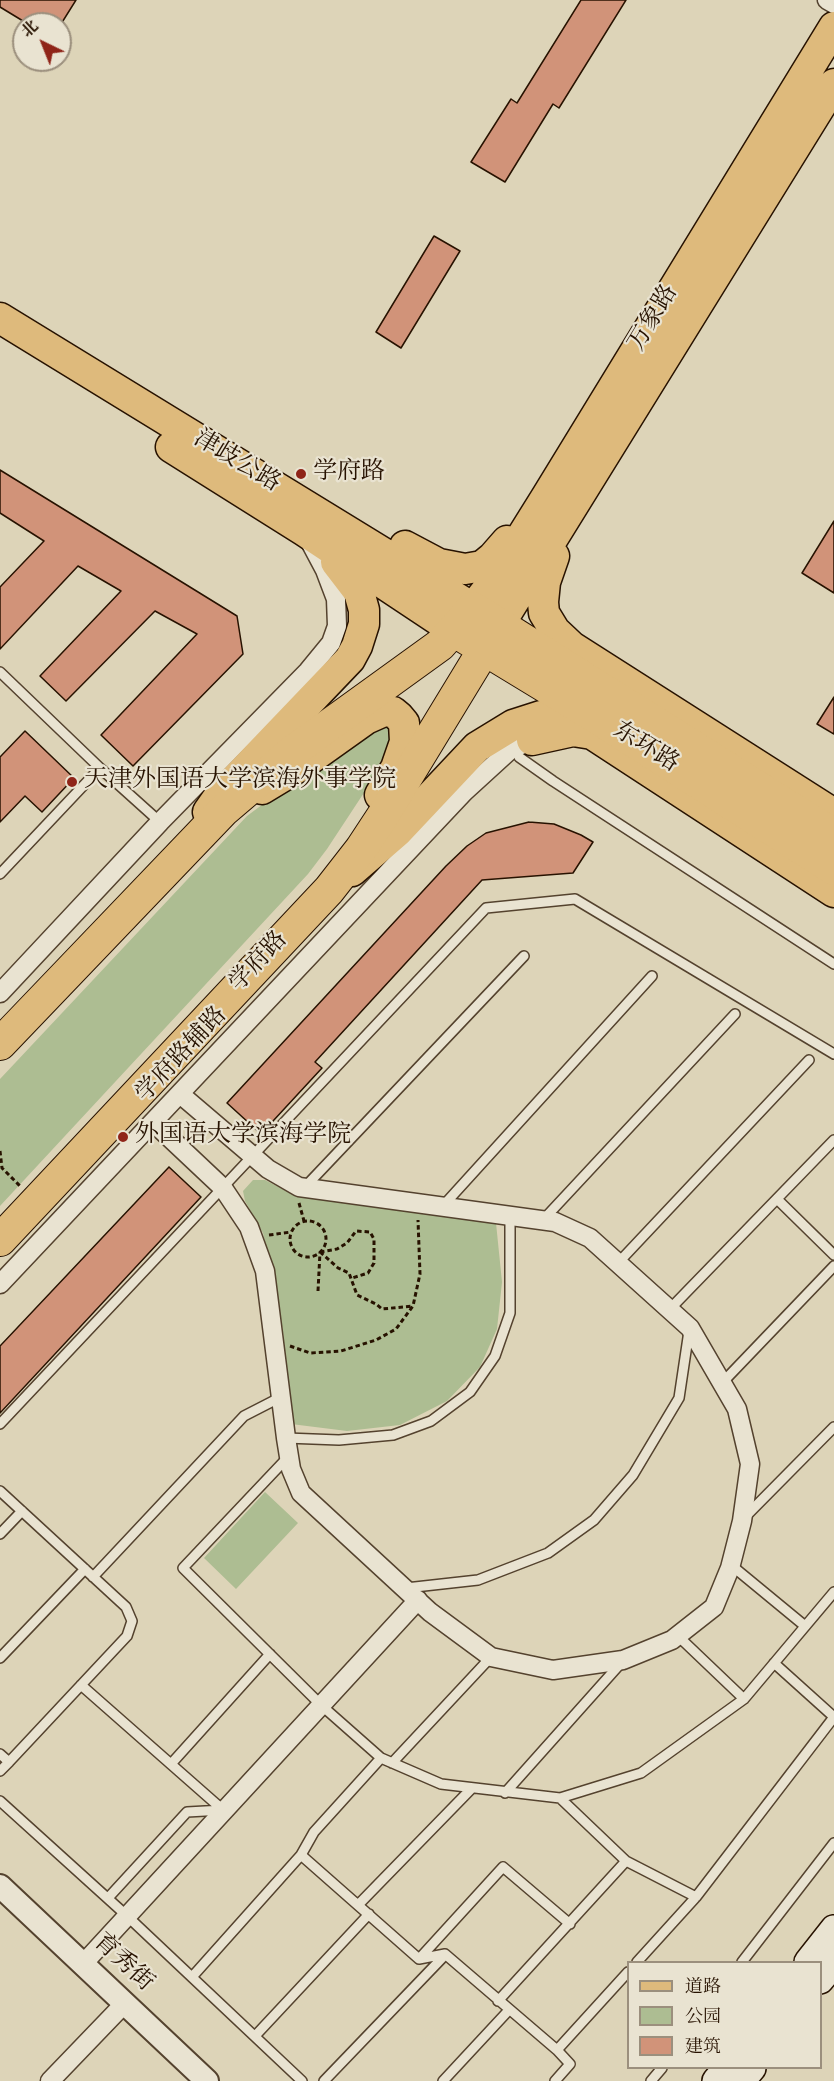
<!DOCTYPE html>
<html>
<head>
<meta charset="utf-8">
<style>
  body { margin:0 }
  #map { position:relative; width:834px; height:2081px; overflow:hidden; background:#ddd4b8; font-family:"Sorts Mill Goudy","Noto Serif SC",serif }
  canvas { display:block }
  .legend { position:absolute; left:627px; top:1961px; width:195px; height:108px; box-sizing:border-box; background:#e9e3d1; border:2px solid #9b8f7d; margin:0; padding:8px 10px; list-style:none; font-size:18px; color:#271200 }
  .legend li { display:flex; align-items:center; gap:12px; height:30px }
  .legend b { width:30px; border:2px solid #9b8f7d }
  .north { position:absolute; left:12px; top:12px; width:60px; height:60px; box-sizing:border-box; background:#e9e3d1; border:2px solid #9b8f7d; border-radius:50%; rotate:317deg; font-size:16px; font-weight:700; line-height:24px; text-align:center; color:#271200 }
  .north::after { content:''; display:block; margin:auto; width:21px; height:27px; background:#8f2418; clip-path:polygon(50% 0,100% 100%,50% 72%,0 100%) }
</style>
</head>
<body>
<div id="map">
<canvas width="834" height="2081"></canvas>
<ul class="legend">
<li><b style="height:8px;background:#deba7c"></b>道路</li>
<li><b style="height:16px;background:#adbd92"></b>公园</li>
<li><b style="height:16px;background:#d19379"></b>建筑</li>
</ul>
<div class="north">北</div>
</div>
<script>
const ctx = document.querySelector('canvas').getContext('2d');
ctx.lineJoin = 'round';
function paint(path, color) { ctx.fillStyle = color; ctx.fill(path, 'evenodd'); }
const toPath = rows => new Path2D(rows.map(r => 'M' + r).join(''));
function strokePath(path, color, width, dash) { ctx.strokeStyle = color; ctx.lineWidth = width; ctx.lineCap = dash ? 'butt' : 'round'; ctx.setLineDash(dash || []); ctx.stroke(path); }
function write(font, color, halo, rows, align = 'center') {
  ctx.font = font + ' "Sorts Mill Goudy","Noto Serif SC",serif'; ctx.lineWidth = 4.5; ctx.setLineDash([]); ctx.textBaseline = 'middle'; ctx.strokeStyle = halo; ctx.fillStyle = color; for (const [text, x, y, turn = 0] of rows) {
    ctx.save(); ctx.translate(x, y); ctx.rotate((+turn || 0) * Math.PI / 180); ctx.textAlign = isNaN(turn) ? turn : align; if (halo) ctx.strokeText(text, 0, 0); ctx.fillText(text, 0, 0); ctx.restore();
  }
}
const green = toPath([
  [373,722,391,722,398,741,327,849,308,874,0,1206,0,1079,247,816],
  [253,1180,265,1180,292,1194,496,1223,502,1282,497,1329,480,1367,447,1401,400,1425,347,1431,291,1424,283,1331,272,1272,263,1233,245,1201,243,1191],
  [265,1492,298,1523,236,1589,204,1558]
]);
const building = toPath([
  [0,0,76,0,61,24,28,24,0,7,0,0],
  [581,0,626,0,559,108,553,104,505,182,471,162,511,99,517,103,581,0],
  [434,236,460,251,401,348,376,332,434,236],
  [0,470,237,616,243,654,133,766,101,735,197,634,155,611,66,701,40,676,121,591,78,566,0,649,0,587,44,541,0,513,0,470],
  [834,521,834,593,802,573,834,521],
  [834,697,834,734,817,724,834,697],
  [25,731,74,778,42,812,25,796,0,822,0,757,25,731],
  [529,822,554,824,581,835,593,842,573,873,482,880,315,1062,322,1068,261,1134,227,1103,446,866,467,846,486,833,529,822],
  [169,1167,201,1197,0,1413,0,1346,169,1167]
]);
const path = toPath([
  [0,1151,2,1168,20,1186],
  [299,1203,304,1221],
  '290 1239a18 18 0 1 1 36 0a18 18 0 1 1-36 0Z',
  [269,1235,291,1232],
  [320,1252,338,1268,349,1273,357,1295,376,1304,382,1309,413,1306],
  [320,1252,337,1249,347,1243,356,1231,370,1232,374,1239,374,1263,368,1273,352,1278],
  [318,1291,320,1252],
  [290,1346,310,1353,341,1351,376,1340,396,1329,413,1306,420,1274,418,1220]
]);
const service = toPath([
  [0,672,100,768,160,822],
  [519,757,553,781,834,964],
  [0,874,100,768],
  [305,1187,524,956],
  [778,1200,834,1255],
  [442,1207,652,976],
  [543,1220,735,1014],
  [618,1263,809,1060],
  [669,1310,834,1140],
  [722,1383,834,1266],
  [0,1424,486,908,575,899,834,1054],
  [286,1438,339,1440,393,1435,431,1421,470,1392,495,1356,510,1313,510,1216],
  [289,1456,183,1568,321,1705,381,1758,441,1784,560,1798,641,1773,744,1699,834,1592],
  [0,1491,126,1607,132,1621,127,1636,9,1762],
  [745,1517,834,1427],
  [0,1534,22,1511],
  [731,1565,805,1626],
  [93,1577,244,1416,281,1397],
  [406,1588,478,1580,548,1553,594,1520,633,1475,679,1398,689,1331],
  [678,1636,744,1699],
  [0,1658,85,1569],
  [774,1663,834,1717],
  [81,1685,223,1810],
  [0,1754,9,1762,0,1771],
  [381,1758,314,1832,301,1855,419,1959,445,1954,557,2050],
  [392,1763,491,1657],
  [171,1764,270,1654],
  [505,1793,621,1663],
  [560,1798,626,1861,696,1897],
  [0,1801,126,1915,302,2081],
  [108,1898,187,1812,223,1810],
  [358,1905,472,1788],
  [419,1959,503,1867,570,1924],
  [637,1962,696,1897,834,1717],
  [742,1962,834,1843],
  [192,1977,301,1855],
  [498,2001,626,1861],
  [255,2036,369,1914],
  [324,2081,445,1955],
  [443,2081,509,2010],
  [555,2081,570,2064,557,2050,628,1972],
  [651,2081,662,2068]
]);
const minor = toPath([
  [827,0,834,4],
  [0,993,160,822,308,671,331,643,337,626,336,599,325,570,308,538],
  [154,1123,223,1188,249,1227,265,1271,286,1438,291,1469,301,1493,430,1612,491,1657,553,1670,623,1660,672,1640,714,1607,730,1568,742,1521,750,1464,737,1409,690,1328,590,1238,555,1222,299,1187,268,1169,180,1094],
  [0,1284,464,792,510,750,532,740],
  [83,1964,418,1600],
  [50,2081,125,2003]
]);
const tertiary = toPath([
  [0,1886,207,2081]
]);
const secondary = toPath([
  [808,1962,834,1929],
  [820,1980,834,1963],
  [716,2081,727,2068],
  [741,2081,752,2068]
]);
const primary = toPath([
  [0,318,473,608,494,581,547,496,834,27],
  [171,447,303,530,455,631],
  [405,546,439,564,465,569,482,566,493,557,507,541],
  [554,556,545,582,543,602,544,613,555,631,572,647,834,814],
  [499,625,834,84],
  [532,740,573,731,592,734,834,892],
  [262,789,300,766,366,719,384,711,393,712,399,717,404,723,405,742,396,768,380,795],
  [208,812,220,795,350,659,357,646,364,624,364,610,359,592,336,562],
  [352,871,397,832,477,747,513,725,541,716,559,713]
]);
const trunk = toPath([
  [466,638,591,714,834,869],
  [0,1044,224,810,292,752,440,645,473,608,834,835],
  [0,1240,329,890,361,849,384,814,499,625]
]);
const markers = [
  [301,474,6,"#8f2418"],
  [72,782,6,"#8f2418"],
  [123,1137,6,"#8f2418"]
];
const streetNames = [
  ["万象路",655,319,-59],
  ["津歧公路",236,463,31],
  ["东环路",645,749,32],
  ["学府路",260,963,-47],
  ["学府路辅路",183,1056,-47],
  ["育秀街",122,1964,43]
];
const poiNames = [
  ["学府路",313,474],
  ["天津外国语大学滨海外事学院",84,782],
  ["外国语大学滨海学院",135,1137]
];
paint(green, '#adbd92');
paint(building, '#d19379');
strokePath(building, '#271200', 1.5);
strokePath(service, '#54422e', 12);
strokePath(minor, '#54422e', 21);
strokePath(tertiary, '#54422e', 26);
strokePath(secondary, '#271200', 30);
strokePath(primary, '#271200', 33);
strokePath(trunk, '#271200', 34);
strokePath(path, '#271200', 3, [4.5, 3]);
strokePath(service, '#e9e3d1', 9);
strokePath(minor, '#e9e3d1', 18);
strokePath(tertiary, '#e9e3d1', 22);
strokePath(secondary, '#e9e3d1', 27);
strokePath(primary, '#deba7c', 30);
strokePath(trunk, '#deba7c', 32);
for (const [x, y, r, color] of markers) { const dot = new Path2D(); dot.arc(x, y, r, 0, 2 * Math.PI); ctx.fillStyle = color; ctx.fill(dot); strokePath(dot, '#e9e3d1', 2); }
write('24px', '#271200', '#e9e3d1', streetNames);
write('24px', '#271200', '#e9e3d1', poiNames, 'left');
</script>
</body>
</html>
